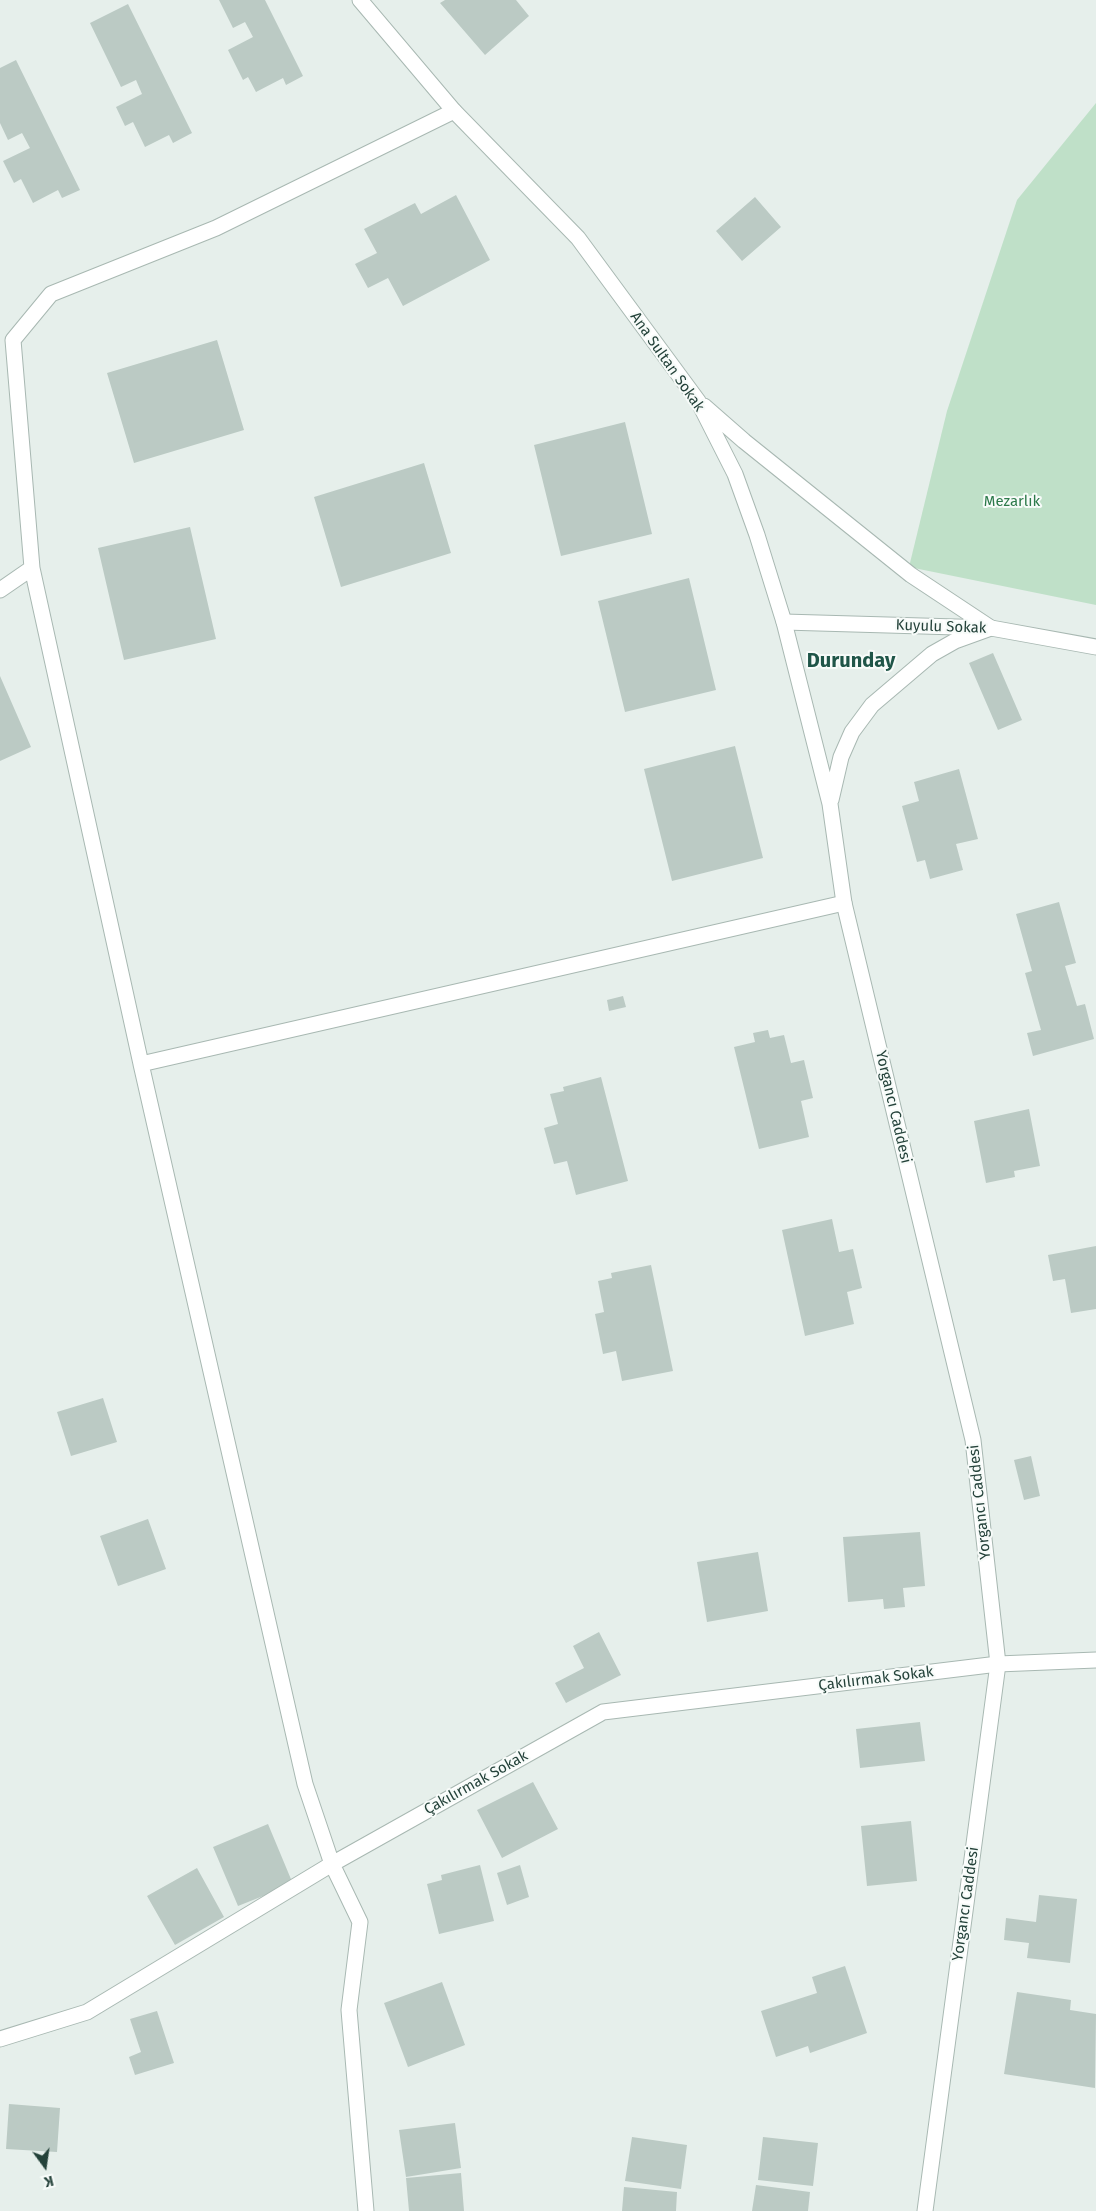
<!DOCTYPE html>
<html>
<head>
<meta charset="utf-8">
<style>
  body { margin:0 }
  #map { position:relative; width:1096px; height:2211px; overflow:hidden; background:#e6efeb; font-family:"Fira Sans",sans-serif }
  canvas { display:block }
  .north { position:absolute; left:20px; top:2141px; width:50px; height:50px; -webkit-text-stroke:4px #f7fbf9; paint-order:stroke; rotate:166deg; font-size:14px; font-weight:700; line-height:20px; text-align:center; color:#24423a }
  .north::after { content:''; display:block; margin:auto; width:18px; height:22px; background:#24423a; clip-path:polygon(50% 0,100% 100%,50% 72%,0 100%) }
</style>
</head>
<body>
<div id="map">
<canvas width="1096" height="2211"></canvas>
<div class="north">K</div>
</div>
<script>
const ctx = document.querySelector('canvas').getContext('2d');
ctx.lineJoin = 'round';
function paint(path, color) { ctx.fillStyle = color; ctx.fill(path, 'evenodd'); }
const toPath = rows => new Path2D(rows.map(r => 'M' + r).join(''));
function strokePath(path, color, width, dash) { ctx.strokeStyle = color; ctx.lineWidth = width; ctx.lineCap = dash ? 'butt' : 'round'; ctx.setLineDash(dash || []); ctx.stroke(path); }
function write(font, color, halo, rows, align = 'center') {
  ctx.font = font + ' "Fira Sans",sans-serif'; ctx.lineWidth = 4; ctx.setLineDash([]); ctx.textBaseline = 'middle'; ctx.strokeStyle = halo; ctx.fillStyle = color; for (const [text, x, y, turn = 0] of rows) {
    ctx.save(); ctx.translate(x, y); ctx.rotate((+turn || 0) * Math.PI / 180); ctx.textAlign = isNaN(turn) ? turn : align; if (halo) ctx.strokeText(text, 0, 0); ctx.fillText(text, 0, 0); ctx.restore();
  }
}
const green = toPath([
  [1096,103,1096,605,909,567,947,411,1017,200]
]);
const building = toPath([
  [219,0,265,0,303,76,286,85,283,78,256,92,248,77,243,80,228,50,253,37,245,22,233,28],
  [445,0,516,0,529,16,485,55,440,3],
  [128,4,192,133,173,143,169,135,145,147,133,122,125,126,116,107,142,94,136,80,121,87,90,23],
  [16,60,80,190,62,198,58,190,33,203,21,179,14,183,3,161,30,148,22,133,8,140,0,123,0,68],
  [456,195,490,260,403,306,388,278,368,288,355,264,377,253,364,229,415,203,421,214],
  [755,197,781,227,742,261,716,231],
  [217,340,244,430,134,463,107,373],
  [625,422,652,534,561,556,534,445],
  [424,463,451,553,341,587,314,497],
  [190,527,216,639,124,660,98,548],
  [689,578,716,690,625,712,598,601],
  [993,653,1022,720,998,730,969,663],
  [0,676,31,747,0,761],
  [735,746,763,858,672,881,644,769],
  [959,769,978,839,956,844,963,870,930,879,925,860,917,862,902,806,919,801,914,782],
  [1059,902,1076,963,1065,966,1077,1006,1085,1004,1094,1039,1033,1056,1027,1033,1041,1030,1025,973,1032,971,1016,914],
  [623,996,626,1007,609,1011,607,1000],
  [768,1030,770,1038,784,1035,791,1063,804,1060,813,1098,801,1101,809,1137,759,1149,734,1047,755,1042,753,1033],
  [601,1077,628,1181,576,1195,567,1161,554,1164,544,1128,558,1124,550,1094,564,1091,563,1087],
  [1029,1109,1040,1166,1014,1171,1015,1177,986,1183,974,1121],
  [832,1219,839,1252,853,1249,862,1288,847,1292,854,1324,805,1336,782,1230],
  [1096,1246,1096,1309,1071,1313,1065,1279,1053,1281,1048,1255],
  [651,1265,673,1371,622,1381,616,1351,603,1354,595,1314,604,1312,598,1281,612,1278,611,1273],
  [103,1398,117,1442,71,1456,57,1412],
  [1031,1456,1040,1496,1024,1500,1014,1460],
  [148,1519,166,1569,118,1586,100,1536],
  [920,1532,925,1586,903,1588,905,1607,884,1609,883,1599,848,1602,843,1537],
  [758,1552,768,1611,707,1622,697,1562],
  [599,1632,621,1675,566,1703,555,1683,584,1668,573,1646],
  [920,1722,925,1761,860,1768,856,1729],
  [533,1782,558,1829,502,1858,477,1810],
  [911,1821,917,1881,867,1886,861,1826],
  [268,1824,293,1884,238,1906,213,1847],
  [480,1865,494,1921,439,1934,427,1884,442,1880,441,1875],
  [520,1865,529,1897,507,1905,497,1873],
  [197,1868,224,1917,175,1945,147,1896],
  [1039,1895,1077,1899,1070,1963,1027,1958,1029,1943,1004,1940,1006,1918,1036,1922],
  [845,1966,867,2033,810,2053,808,2046,776,2057,761,2011,817,1993,812,1977],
  [442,1982,465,2045,408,2067,384,2003],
  [1017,1992,1071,2000,1070,2010,1096,2014,1095,2088,1004,2074],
  [157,2011,174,2063,135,2075,129,2057,141,2052,130,2019],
  [9,2104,60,2108,57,2152,6,2149],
  [455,2123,461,2168,406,2177,399,2130],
  [632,2137,687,2145,681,2189,625,2181],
  [763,2137,818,2143,813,2186,758,2180],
  [461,2173,464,2211,409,2211,406,2178],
  [756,2185,810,2192,808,2211,752,2211],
  [624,2187,677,2192,676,2211,622,2211]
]);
const minor = toPath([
  [32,568,141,1064,844,903],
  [0,590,32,568,13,340,51,294,216,228,454,111],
  [784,622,991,628,1096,647],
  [141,1064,305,1784,332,1864,360,1922,349,2010,366,2211],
  [0,2039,87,2012,332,1864,603,1712,998,1664,1096,1660]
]);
const tertiary = toPath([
  [360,0,454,111,578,238,698,401,735,474,757,535,784,622,830,804,844,903,973,1440,998,1664,925,2211],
  [704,406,744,441,911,575,991,628],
  [831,800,841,757,852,732,872,705,932,654,955,641,991,628]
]);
const streetNames = [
  ["Ana Sultan Sokak",667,362,55],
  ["Kuyulu Sokak",941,627,2],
  ["Yorgancı Caddesi",893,1107,77],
  ["Yorgancı Caddesi",980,1502,-96],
  ["Çakılırmak Sokak",876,1679,-7],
  ["Çakılırmak Sokak",476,1783,-29],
  ["Yorgancı Caddesi",966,1904,-82]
];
const parkNames = [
  ["Mezarlık",1012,502]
];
const districtNames = [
  ["Durunday",851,661]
];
paint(green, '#bfe0c8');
paint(building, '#bbcac4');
strokePath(minor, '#a8b8b2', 17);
strokePath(tertiary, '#a8b8b2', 17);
strokePath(minor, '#fff', 15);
strokePath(tertiary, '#fff', 15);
write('15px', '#24423a', '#f7fbf9', streetNames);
write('15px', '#2d7a4b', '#f7fbf9', parkNames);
write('bold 20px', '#1f5548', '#f7fbf9', districtNames);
</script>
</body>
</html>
